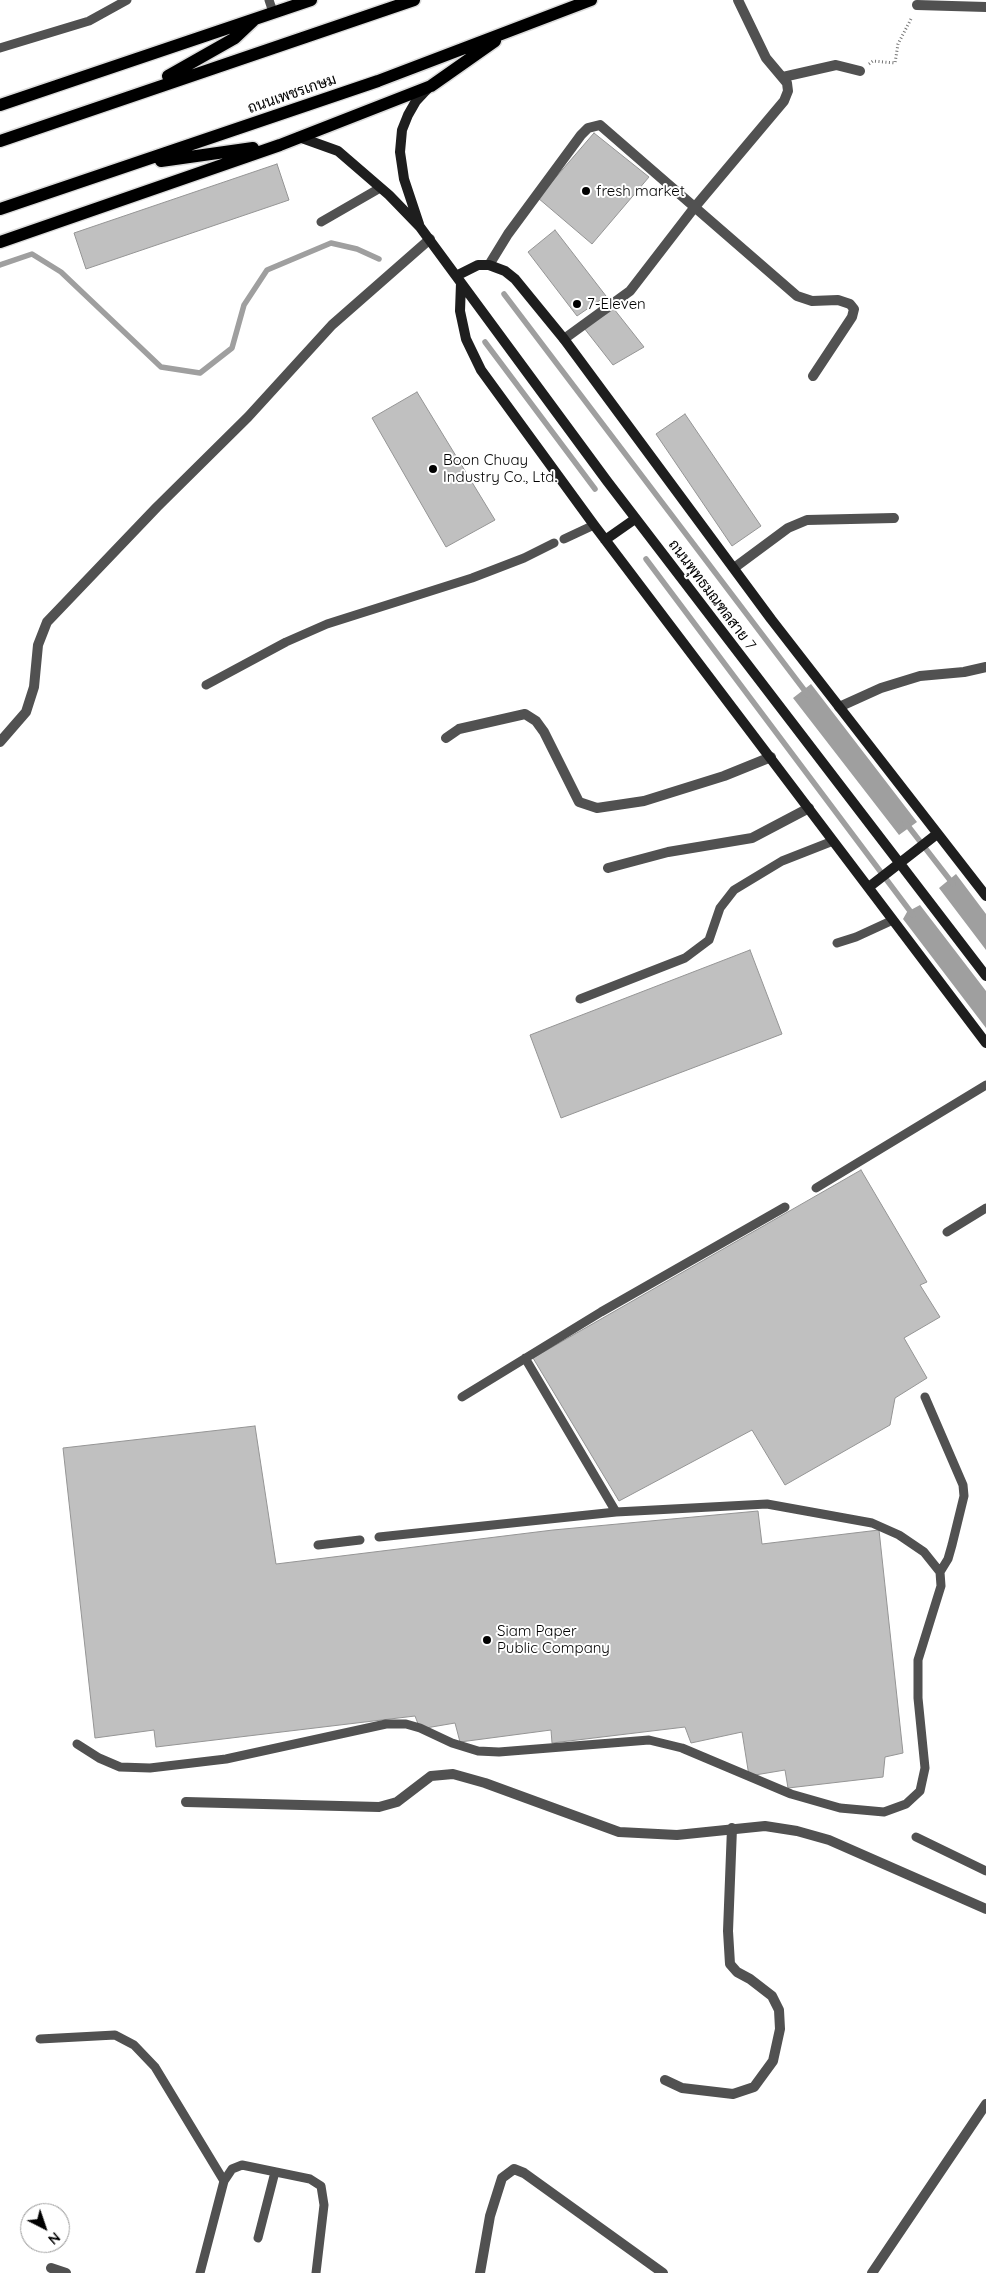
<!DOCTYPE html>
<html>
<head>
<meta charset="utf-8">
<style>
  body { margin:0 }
  #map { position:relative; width:986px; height:2273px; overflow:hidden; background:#fff; font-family:Quicksand,sans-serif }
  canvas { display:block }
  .north { position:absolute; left:20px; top:2203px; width:50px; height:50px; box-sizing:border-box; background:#fff; border:1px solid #999; border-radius:50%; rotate:139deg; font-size:14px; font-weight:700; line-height:20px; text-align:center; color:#000 }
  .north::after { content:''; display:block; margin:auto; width:18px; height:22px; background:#000; clip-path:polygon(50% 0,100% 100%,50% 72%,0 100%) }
</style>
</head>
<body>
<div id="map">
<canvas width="986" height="2273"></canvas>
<div class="north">N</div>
</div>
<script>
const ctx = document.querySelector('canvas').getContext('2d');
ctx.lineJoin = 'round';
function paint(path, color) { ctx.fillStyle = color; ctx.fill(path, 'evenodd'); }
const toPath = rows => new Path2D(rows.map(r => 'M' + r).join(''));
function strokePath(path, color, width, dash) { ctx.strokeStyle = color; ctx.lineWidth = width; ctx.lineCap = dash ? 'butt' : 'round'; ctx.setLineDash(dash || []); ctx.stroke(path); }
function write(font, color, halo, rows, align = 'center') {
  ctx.font = font + ' Quicksand,Sarabun,sans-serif'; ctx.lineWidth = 4; ctx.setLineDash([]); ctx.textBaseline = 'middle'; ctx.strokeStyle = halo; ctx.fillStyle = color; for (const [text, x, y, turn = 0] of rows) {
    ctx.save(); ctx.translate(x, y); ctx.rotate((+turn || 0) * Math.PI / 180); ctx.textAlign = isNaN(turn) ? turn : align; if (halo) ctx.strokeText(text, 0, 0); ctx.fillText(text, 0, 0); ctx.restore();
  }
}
const water = toPath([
  [811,684,917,822,899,835,793,698],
  [956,874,986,914,986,950,939,888],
  [920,905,986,991,986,1028,903,919,907,912]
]);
const stream = toPath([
  [0,265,32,254,61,272,161,367,200,373,232,348,244,305,267,270,331,243,357,249,379,259],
  [504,294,808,695],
  [485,342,595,489],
  [646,559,913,915],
  [905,822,953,884]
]);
const building = toPath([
  [594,133,649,177,592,244,538,198,594,133],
  [277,164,289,200,86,269,74,233,277,164],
  [555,230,606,296,577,316,528,252,555,230],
  [614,309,644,347,613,365,584,328,614,309],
  [417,392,495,520,446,547,372,418,417,392],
  [685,414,761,526,732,546,656,434,685,414],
  [750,950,782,1034,561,1118,530,1035,750,950],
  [861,1170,927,1282,920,1285,940,1317,904,1338,927,1378,895,1398,890,1425,785,1485,752,1430,619,1501,533,1358,861,1170],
  [255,1426,276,1564,553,1530,758,1511,762,1544,879,1530,903,1753,885,1757,883,1777,788,1788,785,1770,749,1776,742,1732,691,1743,685,1727,552,1743,551,1730,460,1742,455,1723,420,1729,415,1716,156,1747,154,1730,95,1738,63,1448,255,1426]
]);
const path = toPath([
  [869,64,873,61,895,63,898,44,912,17]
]);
const service = toPath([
  [269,0,273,12],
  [0,48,89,21,127,0],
  [321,222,380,188],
  [564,539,594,525],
  [206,685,286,642,327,624,472,578,524,558,554,543],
  [837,943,856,937,893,920],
  [580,999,685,958,709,940,720,908,734,890,782,861,833,841],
  [816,1188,986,1085],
  [947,1232,986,1208],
  [462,1397,601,1312,785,1207],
  [925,1397,963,1485,964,1496,952,1545,948,1559,940,1572],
  [379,1537,616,1512,525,1358],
  [318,1545,360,1540],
  [77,1744,99,1758,120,1767,150,1768,226,1759,386,1724,406,1724,420,1728,452,1743,478,1751,499,1752,649,1740,682,1748,791,1794,840,1808,884,1812,906,1804,920,1791,925,1768,918,1698,918,1660,941,1586,940,1572,924,1552,899,1535,872,1523,767,1504,616,1512],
  [916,1837,986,1871],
  [40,2039,115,2035,134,2045,155,2067,224,2181],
  [258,2238,275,2172],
  [200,2273,224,2181,232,2169,242,2165,310,2179,321,2186,324,2205,316,2273]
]);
const minor = toPath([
  [917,5,986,7],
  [783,77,836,65,860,71],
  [489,265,508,234,581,135,588,128,600,125,797,296,812,301,838,300,850,304,854,309,852,317,813,376],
  [564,339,630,291,694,208,784,101,788,91,787,83,766,58,738,0],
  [734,568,788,528,807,520,894,518],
  [839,707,881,688,920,676,964,672,986,667],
  [446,738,459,729,525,714,536,721,544,732,579,802,597,808,644,801,724,776,771,757],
  [0,742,26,712,34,687,38,645,47,622,157,507,248,417,332,325,430,239],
  [608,868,668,852,752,838,809,808],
  [186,1802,379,1807,397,1802,431,1776,453,1774,485,1783,619,1832,677,1835,765,1826,797,1831,829,1840,986,1909],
  [665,2080,682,2088,733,2094,754,2087,773,2061,780,2029,779,2010,772,1996,750,1979,737,1972,730,1964,728,1931,732,1828],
  [51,2268,66,2273],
  [480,2273,490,2216,502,2178,514,2169,524,2173,663,2273]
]);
const tertiary = toPath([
  [872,2273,986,2104]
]);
const secondary = toPath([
  [299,137,338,151,389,195,420,227,607,481,986,976],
  [419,224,404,179,400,152,402,130,408,115,416,101,429,87],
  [456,276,478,265,489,265,505,271,515,279,564,339,771,619,986,896],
  [461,283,460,311,466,339,481,370,594,525,986,1043],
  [605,540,635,519],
  [869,887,937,834]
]);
const primary = toPath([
  [168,76,235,38,253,21],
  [0,105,311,0],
  [0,141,414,0],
  [161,161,253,148],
  [0,209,378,81,591,0],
  [0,242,280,145,431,86,495,41]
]);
const markers = [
  [586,191,5,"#000"],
  [577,304,5,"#000"],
  [433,469,5,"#000"],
  [487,1640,5,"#000"]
];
const streetNames = [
  ["ถนนเพชรเกษม",292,94,-19],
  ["ถนนพุทธมณฑลสาย 7",712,595,53]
];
const poiNames = [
  ["fresh market",596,191],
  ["7-Eleven",587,304],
  ["Boon Chuay",443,460],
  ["Industry Co., Ltd.",443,477],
  ["Siam Paper",497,1631],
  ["Public Company",497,1648]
];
paint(water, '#9f9f9f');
strokePath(stream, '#9f9f9f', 5.5);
paint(building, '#c0c0c0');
strokePath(building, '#959595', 1);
strokePath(primary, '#dbdbdb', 15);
strokePath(path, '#737373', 3, [1, 2.5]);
strokePath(service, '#515151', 9);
strokePath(minor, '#515151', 10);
strokePath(tertiary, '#515151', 10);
strokePath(secondary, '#1e1e1e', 10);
strokePath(primary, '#000', 12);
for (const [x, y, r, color] of markers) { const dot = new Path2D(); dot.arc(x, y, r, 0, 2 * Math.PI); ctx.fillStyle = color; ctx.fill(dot); strokePath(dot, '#fff', 2); }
write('15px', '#000', '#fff', streetNames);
write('15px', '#000', '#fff', poiNames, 'left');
</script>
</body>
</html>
